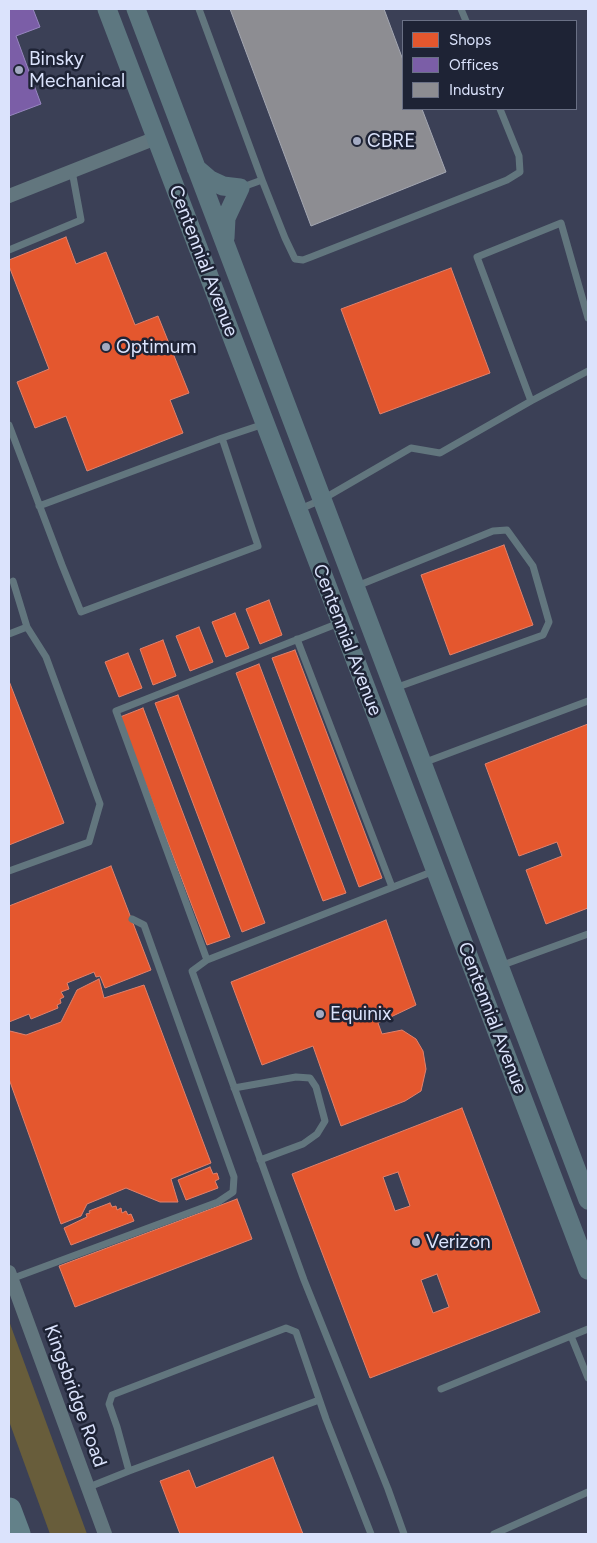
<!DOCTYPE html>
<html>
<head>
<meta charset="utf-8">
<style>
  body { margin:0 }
  #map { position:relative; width:597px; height:1543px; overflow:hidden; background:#3b4056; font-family:Figtree,sans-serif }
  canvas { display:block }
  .frame { position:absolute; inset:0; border:10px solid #dbe3fc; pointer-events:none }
  .legend { position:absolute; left:402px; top:20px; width:175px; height:90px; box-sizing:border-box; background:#1e2335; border:1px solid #6a7085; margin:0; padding:6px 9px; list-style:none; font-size:15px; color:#dbe3fc }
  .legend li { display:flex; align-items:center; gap:10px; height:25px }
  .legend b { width:25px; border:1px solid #6a7085 }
</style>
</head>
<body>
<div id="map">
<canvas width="597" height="1543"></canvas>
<div class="frame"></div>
<ul class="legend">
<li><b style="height:14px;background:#e4572e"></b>Shops</li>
<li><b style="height:14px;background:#7b5ea7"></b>Offices</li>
<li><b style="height:14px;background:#8d8d92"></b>Industry</li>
</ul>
</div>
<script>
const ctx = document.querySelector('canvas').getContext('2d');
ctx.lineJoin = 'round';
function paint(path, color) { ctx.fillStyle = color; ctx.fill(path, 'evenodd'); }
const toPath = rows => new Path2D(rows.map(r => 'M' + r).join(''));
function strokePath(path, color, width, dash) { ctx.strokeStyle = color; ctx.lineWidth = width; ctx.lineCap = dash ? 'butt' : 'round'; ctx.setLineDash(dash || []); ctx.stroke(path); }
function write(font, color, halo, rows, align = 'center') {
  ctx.font = font + ' Figtree,sans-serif'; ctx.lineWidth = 5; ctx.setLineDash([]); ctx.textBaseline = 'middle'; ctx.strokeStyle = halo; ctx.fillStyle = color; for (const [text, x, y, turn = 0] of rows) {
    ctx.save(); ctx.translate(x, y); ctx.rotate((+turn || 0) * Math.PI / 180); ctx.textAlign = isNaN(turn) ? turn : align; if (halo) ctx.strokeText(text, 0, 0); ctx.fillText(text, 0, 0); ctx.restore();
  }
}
const green = toPath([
  [9,1321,87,1534,50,1534,9,1421]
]);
const shops = toPath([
  [66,237,76,264,106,252,135,325,158,316,189,393,170,400,183,433,87,471,66,416,35,428,17,382,49,369,9,266,9,260,66,237],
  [451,268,490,373,380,414,341,309,451,268],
  [504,545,533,625,450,655,421,575,504,545],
  [269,600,282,635,260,644,246,609,269,600],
  [235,613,249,648,226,657,212,622,235,613],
  [199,627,213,662,190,671,176,636,199,627],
  [163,640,176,676,153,685,140,649,163,640],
  [295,650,382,878,359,887,272,658,295,650],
  [128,653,142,688,119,697,105,662,128,653],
  [259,664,346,893,323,901,236,673,259,664],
  [9,681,64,823,9,845,9,681],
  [178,695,265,923,242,932,155,703,178,695],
  [143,708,230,937,207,945,120,717,143,708],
  [588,724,588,908,546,924,526,870,562,856,557,842,519,856,485,764,588,724],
  [111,866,151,970,105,988,100,976,96,977,94,972,67,983,69,989,61,992,64,997,60,999,61,1003,57,1005,58,1008,31,1019,29,1014,9,1022,9,906,111,866],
  [386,920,416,1005,378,1023,382,1034,402,1030,416,1039,423,1051,426,1069,421,1091,405,1101,341,1126,313,1046,262,1065,231,982,386,920],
  [99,979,104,998,144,985,211,1163,171,1179,178,1202,160,1202,126,1188,87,1204,81,1216,61,1224,9,1079,9,1033,10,1031,26,1035,61,1022,77,990,99,979],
  [462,1108,540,1312,370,1378,292,1174,462,1108],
  [398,1172,410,1206,395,1211,383,1177,398,1172],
  [437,1274,449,1307,433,1313,421,1280,437,1274],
  [210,1167,213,1174,217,1173,219,1179,215,1181,218,1188,186,1200,178,1180,210,1167],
  [237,1199,252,1239,75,1307,59,1266,237,1199],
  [110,1203,112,1207,116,1206,117,1210,121,1208,122,1213,126,1211,128,1215,131,1214,134,1221,71,1245,64,1228,87,1217,86,1214,90,1213,89,1211,110,1203],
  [273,1457,303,1534,180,1534,160,1481,189,1470,196,1488,273,1457]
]);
const offices = toPath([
  [9,9,33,9,40,27,16,36,41,104,9,116,9,9]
]);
const industry = toPath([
  [230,9,384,9,403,60,403,109,422,109,446,172,311,226,230,9]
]);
const service = toPath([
  [199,9,262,180,285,238,295,259,303,260,311,257,507,180,520,172,519,156,500,109],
  [461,9,466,21],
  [240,188,262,180],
  [9,250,81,220,72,171],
  [531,401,477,257,561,223,588,318],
  [9,425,62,565,81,612,258,546,222,438],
  [39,506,222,438,264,424],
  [298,510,323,499,411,448,440,453,531,401,588,371],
  [13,581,27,627],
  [357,586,493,531,507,530,533,566,549,622,543,635,395,688],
  [9,634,27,627,46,657,100,804,89,842,9,871],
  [297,639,392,887],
  [423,763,588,701],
  [207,960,116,711,339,623],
  [500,966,588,934],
  [234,1088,296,1077,310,1078,316,1087,325,1121,317,1134,303,1144,260,1160],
  [11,1279,218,1202,233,1192,234,1177,144,925,132,919],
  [571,1336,588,1378],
  [441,1389,588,1329],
  [129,1471,319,1400],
  [89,1487,129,1471,117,1427,109,1404,112,1395,286,1328,296,1332,326,1419,371,1534],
  [404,1534,388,1489,304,1280,192,971,207,960,434,871],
  [494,1534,588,1492]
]);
const minor = toPath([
  [9,196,156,138],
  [9,1272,105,1534]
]);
const secondary = toPath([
  [107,9,588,1270],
  [136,9,588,1200],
  [196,168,210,180,223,186,240,188,226,218,225,238]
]);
const motorway = toPath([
  [9,1510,18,1534]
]);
const markers = [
  [19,70,5,"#a3aac2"],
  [357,141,5,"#a3aac2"],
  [106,347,5,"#a3aac2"],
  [320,1014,5,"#a3aac2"],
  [416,1242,5,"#a3aac2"]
];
const poiNames = [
  ["Binsky",29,59],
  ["Mechanical",29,81],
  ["CBRE",367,141],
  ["Optimum",116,347],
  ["Equinix",330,1014],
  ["Verizon",426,1242]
];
const streetNames = [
  ["Centennial Avenue",203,261,69],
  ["Centennial Avenue",347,640,69],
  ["Centennial Avenue",492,1018,69],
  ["Kingsbridge Road",75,1396,70]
];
paint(green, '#685d3b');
paint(shops, '#e4572e');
strokePath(shops, '#e1816c', 1);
paint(offices, '#7b5ea7');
strokePath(offices, '#9886c0', 1);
paint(industry, '#8d8d92');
strokePath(industry, '#a4a7b2', 1);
strokePath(service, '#62767e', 7);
strokePath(minor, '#62767e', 14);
strokePath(secondary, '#5d7780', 19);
strokePath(motorway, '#638189', 25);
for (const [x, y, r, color] of markers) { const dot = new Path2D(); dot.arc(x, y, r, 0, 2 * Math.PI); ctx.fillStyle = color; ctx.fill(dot); strokePath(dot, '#1e2335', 2); }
write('19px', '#dbe3fc', '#1e2335', poiNames, 'left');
write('19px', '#dbe3fc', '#1e2335', streetNames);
</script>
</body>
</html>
